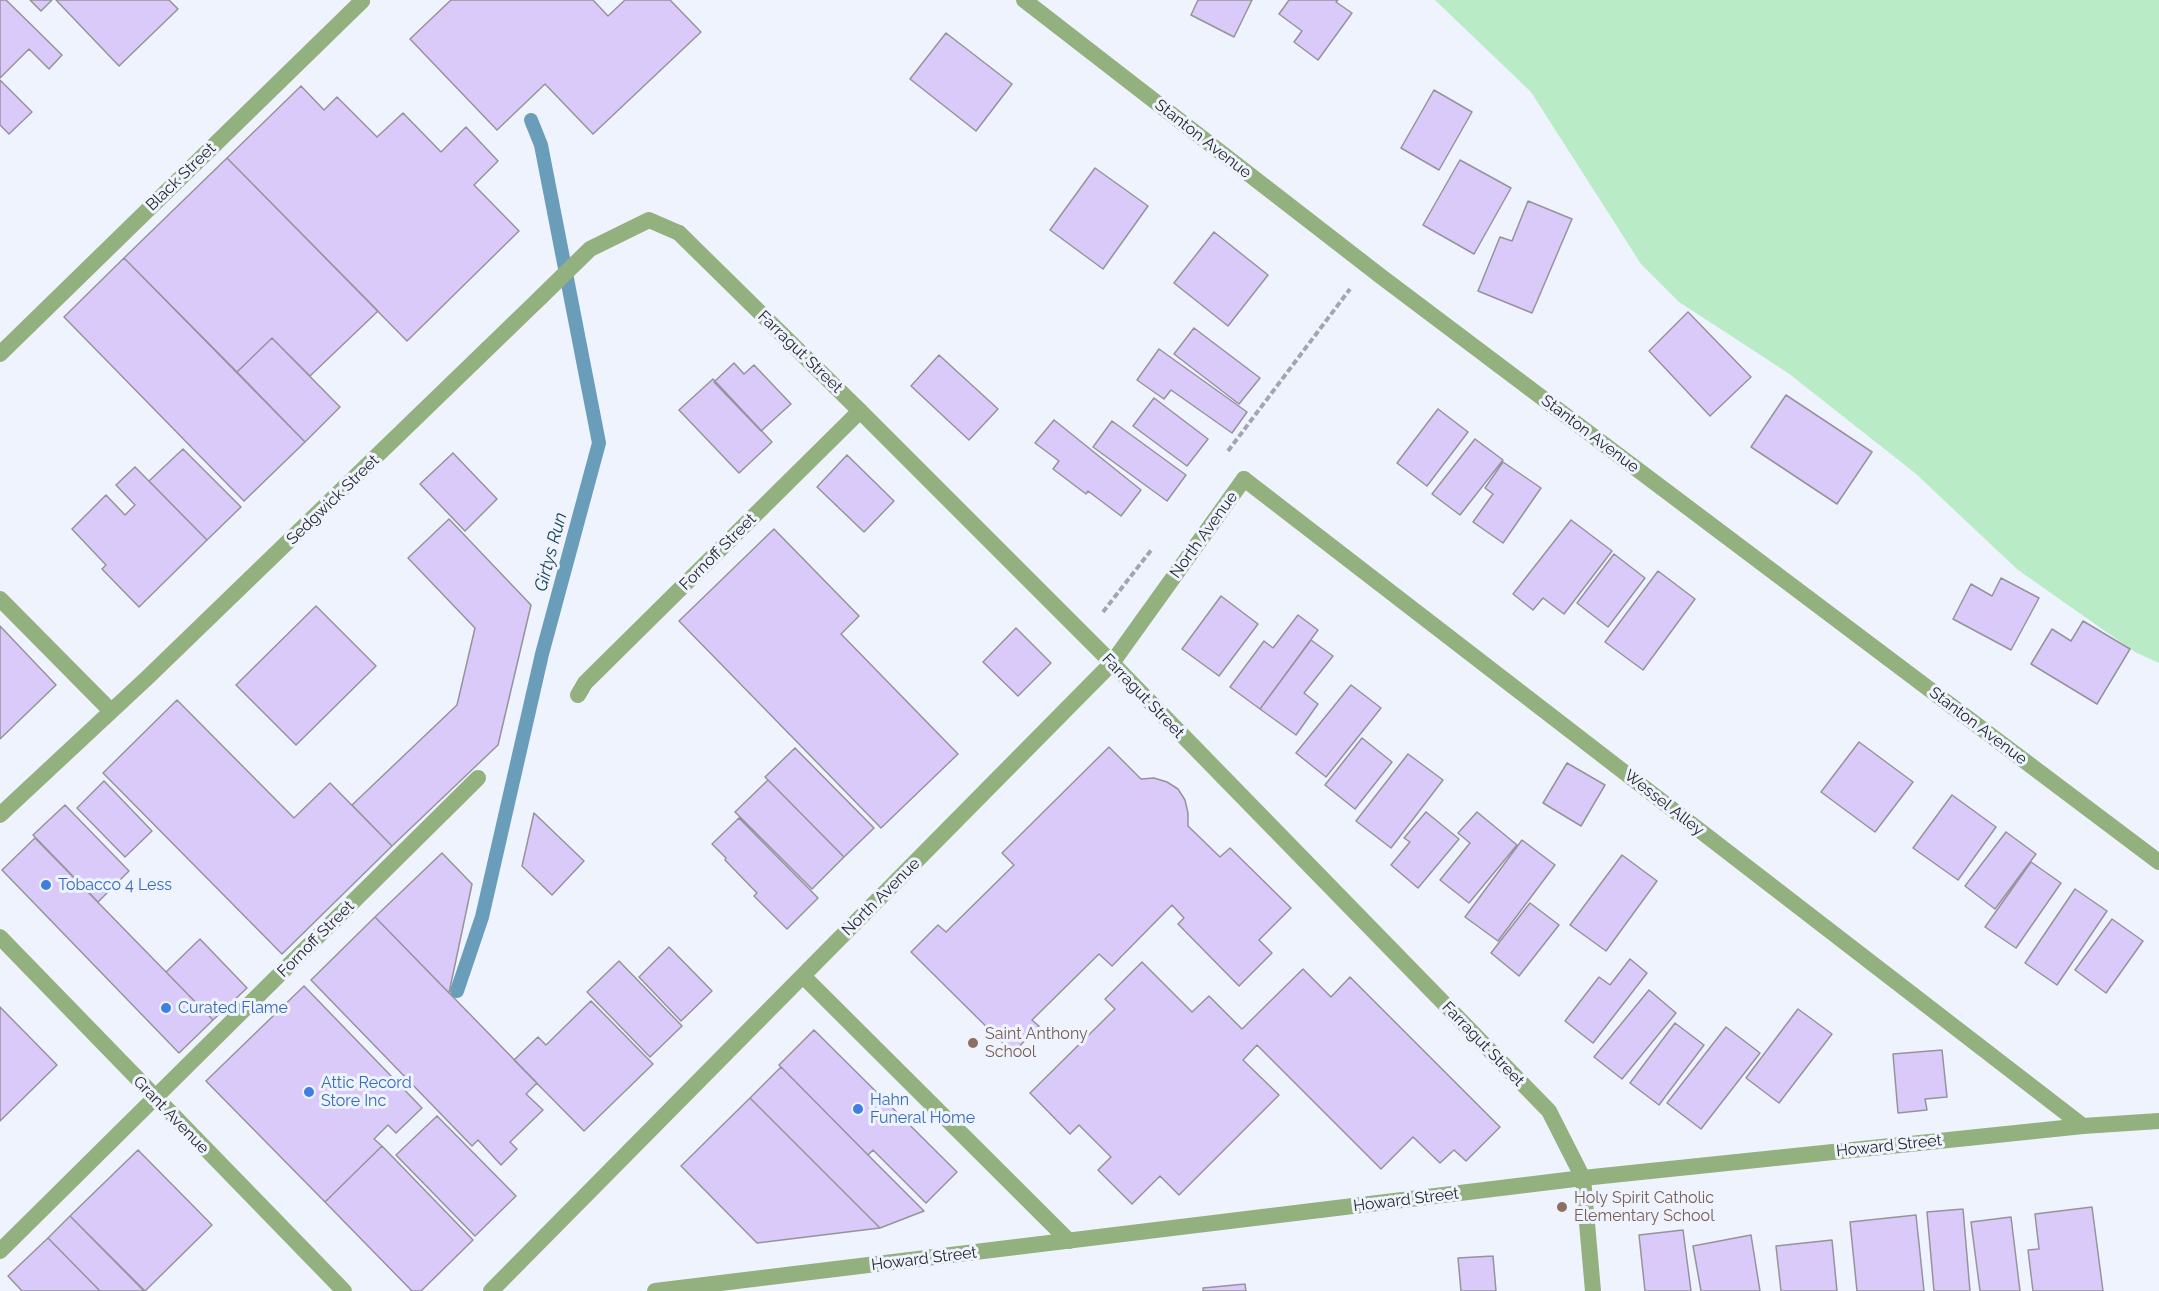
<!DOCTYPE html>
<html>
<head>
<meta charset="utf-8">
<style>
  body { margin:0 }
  canvas { display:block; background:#eef3fd }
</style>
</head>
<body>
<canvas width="2159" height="1291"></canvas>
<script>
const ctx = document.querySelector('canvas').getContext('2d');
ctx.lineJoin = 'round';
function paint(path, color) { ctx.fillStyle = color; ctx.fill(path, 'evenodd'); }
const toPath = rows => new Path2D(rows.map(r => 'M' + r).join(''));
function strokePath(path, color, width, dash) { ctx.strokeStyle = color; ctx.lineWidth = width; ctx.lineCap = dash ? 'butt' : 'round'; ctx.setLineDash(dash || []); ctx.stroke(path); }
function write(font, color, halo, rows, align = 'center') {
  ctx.font = font + ' Raleway,sans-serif'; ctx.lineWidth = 6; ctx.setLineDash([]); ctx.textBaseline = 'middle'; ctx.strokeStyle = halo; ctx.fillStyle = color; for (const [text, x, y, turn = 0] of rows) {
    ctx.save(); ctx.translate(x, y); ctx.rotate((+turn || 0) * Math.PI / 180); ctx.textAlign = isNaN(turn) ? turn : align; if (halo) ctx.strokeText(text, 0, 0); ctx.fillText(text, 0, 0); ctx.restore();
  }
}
const green = toPath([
  [1435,0,2159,0,2159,663,2135,652,2018,570,1915,473,1788,373,1679,302,1641,264,1531,92]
]);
const stream = toPath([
  [457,991,482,917,542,654,599,443,541,145,531,120]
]);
const building = toPath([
  [0,0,6,0,62,55,49,69,29,49,0,78,0,0],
  [30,0,52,0,41,11,30,0],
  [56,0,169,0,178,9,119,66,56,0],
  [451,0,593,0,608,16,625,0,670,0,701,32,593,134,545,84,497,130,410,39,451,0],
  [1198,0,1252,0,1234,37,1191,15,1198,0],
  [1289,0,1338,0,1336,2,1352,13,1318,60,1294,42,1302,31,1279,14,1289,0],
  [946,33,1012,84,976,131,910,79,946,33],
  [0,80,32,112,9,134,0,125,0,80],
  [301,86,324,110,337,97,377,137,403,113,441,152,466,127,498,161,474,185,519,231,407,341,227,158,301,86],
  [1434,90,1472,112,1439,170,1401,148,1434,90],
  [227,158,378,311,310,376,272,338,237,372,124,258,227,158],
  [1460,160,1511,188,1474,254,1423,225,1460,160],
  [1095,168,1148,206,1103,269,1050,230,1095,168],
  [1528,201,1572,219,1532,313,1478,291,1500,237,1512,241,1528,201],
  [1214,232,1268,275,1228,326,1174,283,1214,232],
  [124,258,305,442,244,501,64,317,124,258],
  [1688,312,1751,377,1710,416,1649,351,1688,312],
  [1194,328,1260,378,1239,404,1174,354,1194,328],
  [272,338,340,407,305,442,237,372,272,338],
  [1159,349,1247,412,1232,433,1171,390,1164,399,1137,380,1159,349],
  [939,355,998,409,969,440,911,386,939,355],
  [734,363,744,374,754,365,791,404,761,431,714,382,734,363],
  [713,379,772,442,739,473,679,410,713,379],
  [1786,395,1872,452,1837,504,1751,447,1786,395],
  [1154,398,1208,439,1187,466,1133,426,1154,398],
  [1438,409,1468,432,1427,486,1397,463,1438,409],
  [1054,420,1141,490,1121,516,1088,491,1086,494,1053,469,1059,461,1035,443,1054,420],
  [1112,421,1186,475,1167,501,1093,447,1112,421],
  [1475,439,1503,460,1460,515,1432,494,1475,439],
  [183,449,241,507,207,540,149,481,183,449],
  [453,453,497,499,465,531,420,484,453,453],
  [847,455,894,501,864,532,817,487,847,455],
  [1503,462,1541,488,1503,543,1473,522,1493,494,1485,488,1503,462],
  [135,467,207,540,139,607,102,569,106,565,72,529,106,495,125,515,135,505,116,485,135,467],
  [449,519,531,605,498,745,392,846,352,805,457,705,475,628,408,558,449,519],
  [1571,520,1612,551,1564,614,1543,598,1533,610,1513,594,1571,520],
  [774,529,859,616,841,634,958,754,881,828,679,621,774,529],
  [1614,554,1645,578,1608,627,1577,603,1614,554],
  [1658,571,1695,599,1643,670,1605,642,1658,571],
  [2001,578,2039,598,2011,650,1953,619,1971,584,1992,596,2001,578],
  [1221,596,1258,624,1219,676,1182,649,1221,596],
  [316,606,376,666,296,745,236,685,316,606],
  [1298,615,1318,630,1260,709,1230,687,1264,641,1273,648,1298,615],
  [2083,621,2130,649,2097,704,2031,664,2052,629,2071,641,2083,621],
  [0,626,56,685,0,739,0,626],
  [1016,628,1051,663,1018,696,983,662,1016,628],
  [1311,640,1333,656,1304,693,1318,704,1296,735,1260,709,1311,640],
  [1351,685,1381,708,1326,777,1296,753,1351,685],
  [177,700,294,818,330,783,392,846,282,954,103,773,177,700],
  [1362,738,1392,762,1355,809,1325,785,1362,738],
  [1859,742,1913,782,1875,832,1821,792,1859,742],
  [1109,747,1141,779,1154,778,1167,782,1178,789,1185,800,1188,813,1188,826,1220,857,1230,848,1291,908,1259,940,1272,953,1239,986,1178,924,1184,918,1172,905,1112,966,1099,954,1032,1020,1039,1026,1013,1053,911,952,938,925,946,932,1014,865,1002,853,1109,747],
  [795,748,874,828,844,857,765,777,795,748],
  [1408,754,1443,780,1391,848,1356,821,1408,754],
  [1567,763,1605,785,1581,826,1543,803,1567,763],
  [768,780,844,857,812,889,735,812,768,780],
  [104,781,152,831,125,857,77,808,104,781],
  [1952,795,1996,827,1958,880,1913,848,1952,795],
  [65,805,129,871,98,902,33,835,65,805],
  [1426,812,1459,839,1418,888,1391,865,1410,842,1404,838,1426,812],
  [1477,812,1517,845,1469,903,1440,880,1470,843,1458,833,1477,812],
  [534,813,584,861,552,895,522,866,534,813],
  [739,818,818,898,787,929,754,896,757,893,725,860,726,858,712,844,739,818],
  [2006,832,2036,854,1995,909,1965,886,2006,832],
  [35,838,213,1020,179,1053,2,870,35,838],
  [1522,840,1555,865,1498,941,1465,917,1522,840],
  [442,853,472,884,449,993,375,917,442,853],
  [1622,855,1657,881,1606,951,1570,925,1622,855],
  [2031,862,2061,883,2016,948,1985,927,2031,862],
  [2075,889,2107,911,2057,985,2025,963,2075,889],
  [1530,903,1559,925,1519,976,1491,953,1530,903],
  [375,917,537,1083,526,1094,543,1110,510,1142,517,1149,501,1165,478,1140,472,1146,311,980,375,917],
  [2112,919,2143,941,2106,993,2075,970,2112,919],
  [200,939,247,988,213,1020,166,972,200,939],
  [669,947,712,991,681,1021,639,977,669,947],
  [1630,959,1647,973,1593,1043,1565,1021,1599,977,1610,985,1630,959],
  [619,961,682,1026,650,1057,587,992,619,961],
  [1142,962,1192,1012,1209,996,1242,1029,1303,969,1331,997,1350,977,1500,1127,1466,1161,1454,1150,1440,1163,1413,1137,1381,1169,1257,1045,1243,1060,1279,1095,1179,1195,1160,1176,1132,1204,1098,1170,1111,1157,1079,1125,1070,1134,1030,1093,1115,1009,1105,999,1142,962],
  [304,986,422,1108,396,1133,388,1125,374,1139,382,1146,325,1202,206,1081,304,986],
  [1649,990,1676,1013,1622,1079,1594,1057,1649,990],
  [591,1001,653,1064,584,1131,514,1060,538,1037,546,1045,591,1001],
  [0,1007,57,1065,0,1121,0,1007],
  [1798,1009,1832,1034,1779,1103,1746,1078,1798,1009],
  [1675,1023,1704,1045,1659,1105,1630,1083,1675,1023],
  [1726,1027,1760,1053,1701,1129,1667,1103,1726,1027],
  [814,1030,957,1172,926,1203,873,1150,868,1155,779,1065,814,1030],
  [1942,1050,1947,1097,1925,1099,1927,1110,1898,1113,1893,1054,1942,1050],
  [781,1067,868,1155,924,1211,880,1228,750,1098,781,1067],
  [750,1098,880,1228,757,1243,681,1166,750,1098],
  [437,1116,516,1196,475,1236,396,1155,437,1116],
  [382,1146,473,1240,421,1291,412,1291,325,1202,382,1146],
  [138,1150,212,1225,145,1291,70,1216,138,1150],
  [2092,1207,2103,1291,2033,1291,2028,1250,2039,1249,2035,1214,2092,1207],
  [1963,1209,1970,1291,1934,1291,1927,1212,1963,1209],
  [1916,1215,1924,1291,1857,1291,1850,1222,1916,1215],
  [70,1216,144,1291,100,1291,48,1238,70,1216],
  [2011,1217,2020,1291,1980,1291,1971,1222,2011,1217],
  [1683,1230,1691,1291,1645,1291,1639,1235,1683,1230],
  [1751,1235,1760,1291,1701,1291,1693,1246,1751,1235],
  [48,1238,100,1291,22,1291,8,1276,48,1238],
  [1832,1240,1837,1291,1781,1291,1776,1246,1832,1240],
  [1493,1256,1496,1291,1461,1291,1458,1258,1493,1256],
  [1245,1284,1246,1291,1203,1291,1203,1288,1245,1284]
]);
const path = toPath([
  [1228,451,1350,289],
  [1103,612,1152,549]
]);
const service = toPath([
  [541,297,590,249,649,220,679,233],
  [0,354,362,1],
  [1244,479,2083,1126],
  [0,599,111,711],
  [578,695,585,683,860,411],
  [803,976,1069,1241],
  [0,1251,478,778]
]);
const minor = toPath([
  [360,0,362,1],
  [1024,0,1383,278,2159,862],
  [679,233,860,411,1112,663,1549,1111,1583,1178,1593,1291],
  [0,815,148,677,541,297],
  [491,1291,1112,663,1244,479]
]);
const tertiary = toPath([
  [0,937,344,1291],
  [655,1291,1583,1178,2083,1126,2159,1121]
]);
const markers = [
  [46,885,6,"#3f7fe0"],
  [166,1008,6,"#3f7fe0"],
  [973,1043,6,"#8d6e63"],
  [309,1092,6,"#3f7fe0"],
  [858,1109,6,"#3f7fe0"],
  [1562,1207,6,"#8d6e63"]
];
const streetNames = [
  ["Stanton Avenue",1203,139,38],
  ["Black Street",181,177,-44],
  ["Farragut Street",800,352,44],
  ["Stanton Avenue",1590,434,37],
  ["Sedgwick Street",333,500,-44],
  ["North Avenue",1204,535,-54],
  ["Fornoff Street",718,552,-45],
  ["Farragut Street",1143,696,46],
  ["Stanton Avenue",1978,726,37],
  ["Wessel Alley",1664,803,38],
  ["North Avenue",881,897,-45],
  ["Fornoff Street",316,939,-45],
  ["Farragut Street",1483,1044,46],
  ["Grant Avenue",171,1115,46],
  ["Howard Street",1889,1146,-6],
  ["Howard Street",1406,1200,-7],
  ["Howard Street",924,1259,-7]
];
const shopNames = [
  ["Tobacco 4 Less",58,885],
  ["Curated Flame",178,1008],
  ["Attic Record",321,1083],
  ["Store Inc",321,1101],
  ["Hahn",870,1100],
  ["Funeral Home",870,1118]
];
const educationNames = [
  ["Saint Anthony",985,1034],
  ["School",985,1052],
  ["Holy Spirit Catholic",1574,1198],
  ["Elementary School",1574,1216]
];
const waterNames = [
  ["Girtys Run",551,552,-75]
];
paint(green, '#b9ecc6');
strokePath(stream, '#699db9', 14);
paint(building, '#dacafa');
strokePath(building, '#96939c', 1.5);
strokePath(path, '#a2a6ae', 4, [6, 3]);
strokePath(service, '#93b17e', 16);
strokePath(minor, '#93b17e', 16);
strokePath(tertiary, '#93b17e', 16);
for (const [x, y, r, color] of markers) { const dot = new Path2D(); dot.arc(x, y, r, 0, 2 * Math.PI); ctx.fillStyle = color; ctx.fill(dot); strokePath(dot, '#eef3fd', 2); }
write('16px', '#27282c', '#eef3fd', streetNames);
write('16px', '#366cbe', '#eef3fd', shopNames, 'left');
write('16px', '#785e54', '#eef3fd', educationNames, 'left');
write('italic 18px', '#143f52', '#eef3fd', waterNames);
</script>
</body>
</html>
